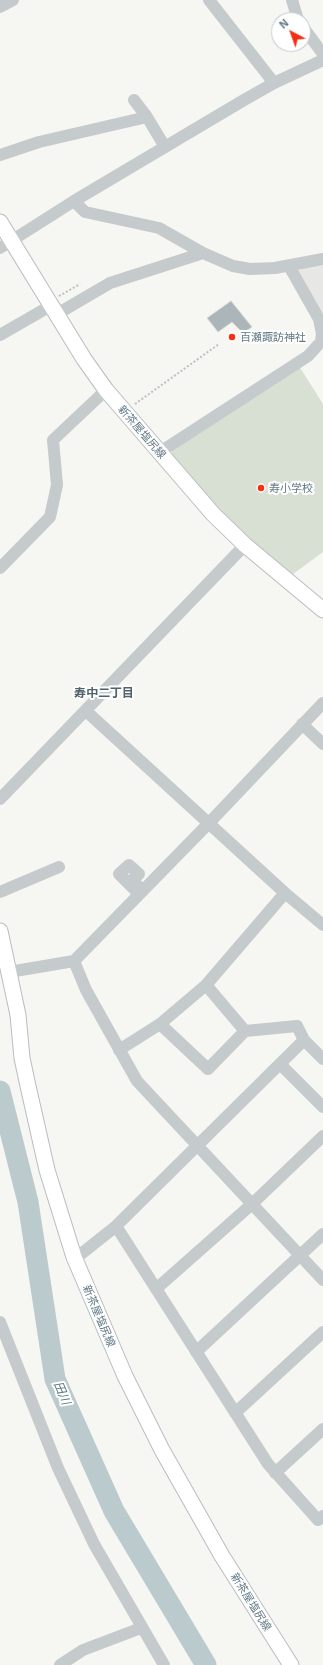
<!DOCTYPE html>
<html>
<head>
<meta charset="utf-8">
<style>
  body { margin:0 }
  #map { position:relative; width:323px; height:1665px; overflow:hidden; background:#f6f6f2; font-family:"Exo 2",sans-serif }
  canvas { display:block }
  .north { position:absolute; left:271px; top:12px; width:40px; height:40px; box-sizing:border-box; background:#fff; border:1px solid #c0cacf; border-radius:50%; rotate:319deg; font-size:11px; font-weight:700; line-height:16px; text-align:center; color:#627a86 }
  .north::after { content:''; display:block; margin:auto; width:14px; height:18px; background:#f42f14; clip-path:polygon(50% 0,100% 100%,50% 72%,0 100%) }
</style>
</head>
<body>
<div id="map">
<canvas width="323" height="1665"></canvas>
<div class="north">N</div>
</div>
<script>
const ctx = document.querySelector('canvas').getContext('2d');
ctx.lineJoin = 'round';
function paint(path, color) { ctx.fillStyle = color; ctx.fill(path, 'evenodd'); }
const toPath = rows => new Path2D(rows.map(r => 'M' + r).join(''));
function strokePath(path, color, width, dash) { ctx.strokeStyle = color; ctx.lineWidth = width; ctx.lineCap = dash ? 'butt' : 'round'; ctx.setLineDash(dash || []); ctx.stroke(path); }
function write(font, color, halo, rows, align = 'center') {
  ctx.font = font + ' "Exo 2","Noto Sans JP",sans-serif'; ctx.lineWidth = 4; ctx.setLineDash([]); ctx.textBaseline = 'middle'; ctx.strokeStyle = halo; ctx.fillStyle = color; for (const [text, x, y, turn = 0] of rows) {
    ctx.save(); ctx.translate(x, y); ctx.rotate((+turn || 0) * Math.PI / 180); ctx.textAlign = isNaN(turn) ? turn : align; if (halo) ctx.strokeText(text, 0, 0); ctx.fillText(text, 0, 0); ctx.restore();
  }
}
const built = toPath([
  [323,263,323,331,297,270]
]);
const green = toPath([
  [299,366,323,404,323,552,289,577,226,520,172,456,172,449]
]);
const river = toPath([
  [0,1091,28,1202,55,1379,114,1511,206,1665]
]);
const building = toPath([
  [231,301,252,327,243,333,232,322,218,332,207,318,231,301]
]);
const path = toPath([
  [59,296,80,284],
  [135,404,219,344]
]);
const minor = toPath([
  [209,0,274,83],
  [292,0,298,20],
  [0,7,13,0],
  [303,27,323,54],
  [134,100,147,117,165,147],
  [0,155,39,142,147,117],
  [74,201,85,212,159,228,203,253,233,266,250,269,275,268,323,259],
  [0,248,74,201,244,100,274,83,323,60],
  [289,266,319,319,322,334,321,341],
  [57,314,110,283,203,253],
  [0,335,52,305],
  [160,452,308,356,318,345],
  [0,568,50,517,57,485,53,440,106,390],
  [86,711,285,893,323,925],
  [302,724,323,744],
  [0,799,245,545],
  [0,892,59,867],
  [139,894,119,874,129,865,139,874,132,880,143,891],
  [74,961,209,823,323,703],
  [9,972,74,961,86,990,137,1081,323,1280],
  [206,985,245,1031],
  [160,1024,208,1069,245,1031,297,1026,304,1040,323,1059],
  [119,1050,160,1024,206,985,285,893],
  [280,1064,323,1107],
  [116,1226,268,1464,318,1520,323,1516],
  [74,1257,81,1254,115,1227,304,1040],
  [156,1289,252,1204,323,1136],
  [0,1322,58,1468,94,1544,164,1665],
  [196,1352,323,1234],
  [235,1413,323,1332],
  [275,1473,323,1429],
  [60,1665,83,1650,141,1628]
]);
const major = toPath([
  [0,222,84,359,106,390,213,514,245,545,323,610],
  [0,931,18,1015,22,1058,28,1086,47,1170,74,1257,125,1376,162,1450,222,1556,291,1665]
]);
const markers = [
  [232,337,4,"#f42f14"],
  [261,488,4,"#f42f14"]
];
const poiNames = [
  ["百瀬諏訪神社",240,337],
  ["寿小学校",269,488]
];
const streetNames = [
  ["新茶屋塩尻線",142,432,49],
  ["新茶屋塩尻線",99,1316,67],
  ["新茶屋塩尻線",251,1602,58]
];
const neighbourhoodNames = [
  ["寿中二丁目",104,693]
];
const waterNames = [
  ["田川",62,1393,67]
];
paint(built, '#e7e7e5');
paint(green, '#d8dfd3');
strokePath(river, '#bbcacd', 21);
paint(building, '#acb6ba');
strokePath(building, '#d7d7d5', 1);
strokePath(major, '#b8bdc0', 17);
strokePath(path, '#bec1c3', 2, [2, 2]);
strokePath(minor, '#c5cacc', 12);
strokePath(major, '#fff', 15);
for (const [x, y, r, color] of markers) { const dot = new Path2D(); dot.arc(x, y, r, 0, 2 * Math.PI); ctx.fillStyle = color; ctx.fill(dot); strokePath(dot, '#fff', 1.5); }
write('11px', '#627a86', '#fff', poiNames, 'left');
write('11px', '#627a86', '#fff', streetNames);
write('bold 12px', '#51626b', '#fff', neighbourhoodNames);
write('italic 12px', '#59767c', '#fff', waterNames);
</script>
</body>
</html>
